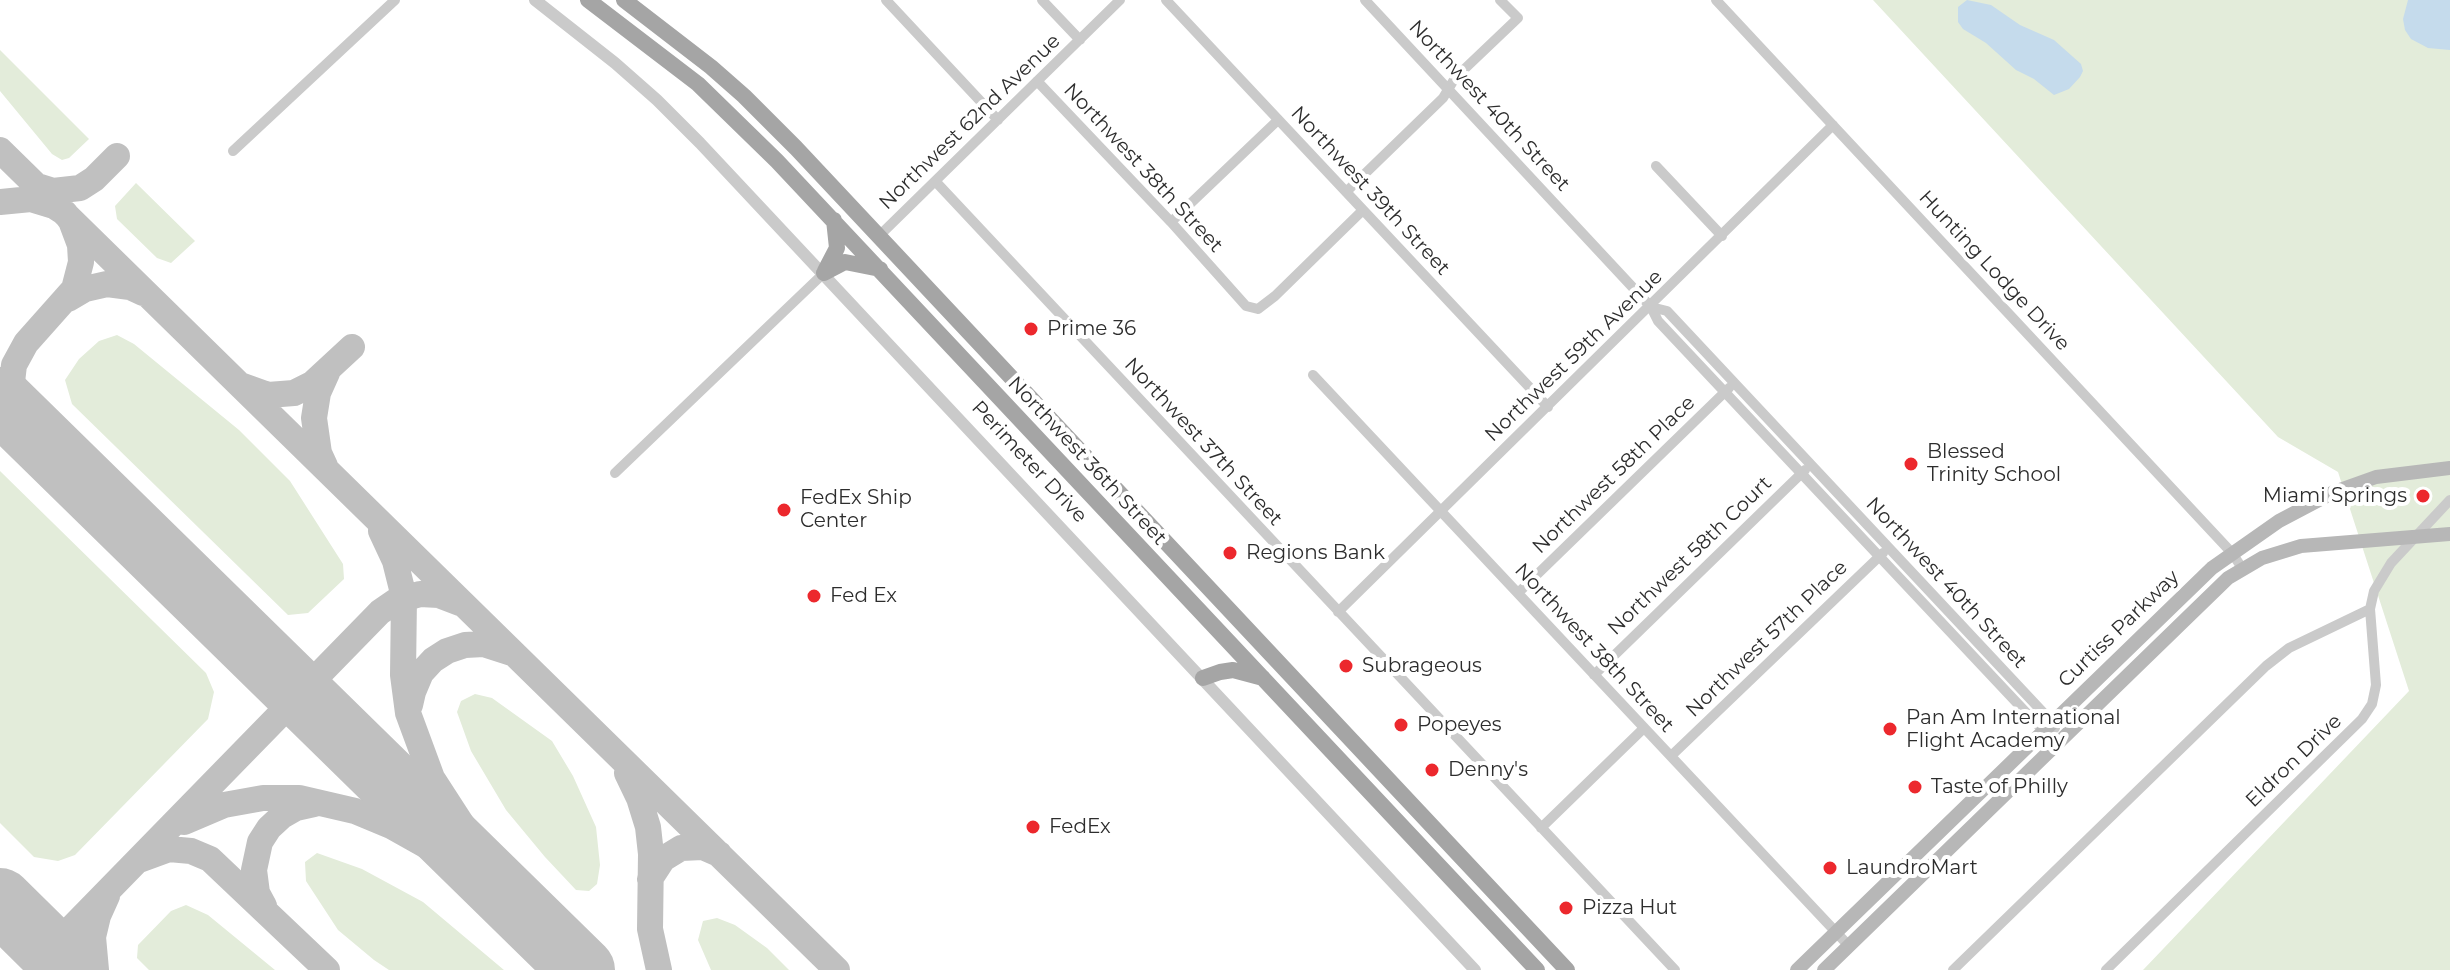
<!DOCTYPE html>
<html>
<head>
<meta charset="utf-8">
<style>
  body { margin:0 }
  canvas { display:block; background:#fff }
</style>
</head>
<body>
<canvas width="2450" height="970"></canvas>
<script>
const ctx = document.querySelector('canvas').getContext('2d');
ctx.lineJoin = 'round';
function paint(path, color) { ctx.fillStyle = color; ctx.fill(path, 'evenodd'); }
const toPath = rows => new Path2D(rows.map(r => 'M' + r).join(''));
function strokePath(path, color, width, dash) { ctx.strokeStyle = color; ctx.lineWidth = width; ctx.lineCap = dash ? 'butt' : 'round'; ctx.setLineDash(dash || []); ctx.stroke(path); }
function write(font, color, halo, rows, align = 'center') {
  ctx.font = font + ' Montserrat,sans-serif'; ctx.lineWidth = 8; ctx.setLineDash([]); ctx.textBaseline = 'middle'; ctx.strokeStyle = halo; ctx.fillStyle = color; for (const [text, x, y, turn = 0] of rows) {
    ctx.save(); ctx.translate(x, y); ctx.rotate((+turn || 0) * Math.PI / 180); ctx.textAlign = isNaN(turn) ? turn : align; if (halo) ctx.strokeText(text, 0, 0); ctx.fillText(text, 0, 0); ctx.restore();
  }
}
const green = toPath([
  [1873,0,2450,0,2450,970,2143,970,2409,691,2338,472,2278,437],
  [0,50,89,139,69,158,62,160,52,154,0,91],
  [136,183,195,241,171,263,157,258,117,219,115,206],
  [117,335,134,344,239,430,290,481,343,564,344,579,308,613,288,615,72,404,65,380,79,359,99,341],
  [0,471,206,673,214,692,208,719,75,855,58,861,34,857,0,823],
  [475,694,492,698,552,741,573,776,596,827,600,865,597,884,589,891,576,890,545,857,506,810,471,751,457,712,461,701],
  [317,853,362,869,423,902,504,970,389,970,374,960,338,930,306,881,305,862],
  [186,905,208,915,275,970,149,970,137,958,138,945,171,911],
  [717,918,735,925,767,948,789,970,711,970,698,940,703,921]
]);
const water = toPath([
  [1967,0,1991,5,2020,25,2054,40,2081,64,2083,71,2080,77,2069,89,2054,95,2034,79,2016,70,1986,43,1963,29,1958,22,1958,7],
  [2408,0,2450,0,2450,50,2428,48,2411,39,2405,30,2403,19]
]);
const taxiway = toPath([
  [0,150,837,970],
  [37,186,53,191,80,188,94,179,117,156],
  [0,202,31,199,54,206,65,213,71,221,80,245,81,262,74,289,26,343,14,365,12,382,14,402,21,416,36,435],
  [68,299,85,289,107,284,130,287,143,293],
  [243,386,268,395,294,393,312,384,352,347],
  [325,466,319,453,314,418,318,393,327,373],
  [381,531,395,561,404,597,403,675,408,713,432,778,476,846,588,970],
  [410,705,413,692,421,673,433,660,447,651,465,645,484,644,512,653],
  [627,773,639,798,648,827,651,854,650,929,659,970],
  [184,822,224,805,263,798,299,798,355,811,391,826,432,849,490,893,527,925],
  [139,860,169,849,191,851,210,859,327,970],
  [650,879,663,859,681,848,703,847,719,854],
  [264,906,257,893,254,870,260,842,269,828,282,816,296,808,314,804],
  [50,950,380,612,396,601,420,594,439,595,460,603],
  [96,970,93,937,98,916,107,896]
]);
const runway = toPath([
  [0,400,582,970],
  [0,901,70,970]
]);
const minor = toPath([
  [886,0,998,120],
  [1042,0,1080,40],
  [1166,0,1548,407],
  [1365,0,1651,307,1658,321,2034,721,2043,730,2060,740],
  [1716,0,2232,553,2242,568],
  [1037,81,1171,222,1246,306,1258,309,1275,296,1363,210],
  [233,151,395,0],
  [1656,166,1722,236],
  [936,182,1675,970],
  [1346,192,1443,98,1455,78,1518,18,1500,0],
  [1171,222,1278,120],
  [879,236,1120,0],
  [1651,307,1667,311,2052,722,2055,728],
  [1313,375,1849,946],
  [615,473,824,273],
  [1518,593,1729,388],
  [1338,612,1833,125],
  [1594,675,1805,470],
  [1671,756,1883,553],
  [1541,828,1644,728],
  [1953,970,2266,666,2289,648,2370,609],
  [2106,970,2362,719,2372,704,2376,685,2370,609,2374,591,2391,563,2450,500]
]);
const tertiary = toPath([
  [535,0,615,63,657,100,700,143,1475,970]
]);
const secondary = toPath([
  [1797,970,2212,568,2279,521,2334,492,2376,477,2450,468],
  [1824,970,2228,578,2262,558,2301,546,2450,534]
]);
const primary = toPath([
  [588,0,698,84,777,161,1537,970],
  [624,0,711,67,744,96,796,148,1567,970],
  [825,271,837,248,834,220],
  [824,273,845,262,880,269],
  [1203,678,1220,672,1233,670,1263,678]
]);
const markers = [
  [1031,329,8,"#ec282d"],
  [1911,464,8,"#ec282d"],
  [2423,496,8,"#ec282d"],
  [784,510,8,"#ec282d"],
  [1230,553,8,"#ec282d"],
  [814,596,8,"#ec282d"],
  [1346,666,8,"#ec282d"],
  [1401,725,8,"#ec282d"],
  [1890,729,8,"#ec282d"],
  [1432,770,8,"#ec282d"],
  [1915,787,8,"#ec282d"],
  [1033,827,8,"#ec282d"],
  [1830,868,8,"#ec282d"],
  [1566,908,8,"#ec282d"]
];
const streetNames = [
  ["Northwest 40th Street",1489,106,47],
  ["Northwest 62nd Avenue",970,122,-44],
  ["Northwest 38th Street",1143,168,47],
  ["Northwest 39th Street",1370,191,47],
  ["Hunting Lodge Drive",1994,271,47],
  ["Northwest 59th Avenue",1574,356,-44],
  ["Northwest 37th Street",1203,442,47],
  ["Northwest 36th Street",1087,461,47],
  ["Perimeter Drive",1029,462,47],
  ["Northwest 58th Place",1614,475,-44],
  ["Northwest 58th Court",1690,556,-44],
  ["Northwest 40th Street",1946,583,47],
  ["Curtiss Parkway",2119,629,-44],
  ["Northwest 57th Place",1767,639,-44],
  ["Northwest 38th Street",1594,648,47],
  ["Eldron Drive",2294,761,-44]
];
const poiNames = [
  ["Prime 36",1047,329],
  ["Blessed",1927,452],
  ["Trinity School",1927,475],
  ["Miami Springs",2407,496,"right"],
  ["FedEx Ship",800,498],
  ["Center",800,521],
  ["Regions Bank",1246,553],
  ["Fed Ex",830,596],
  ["Subrageous",1362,666],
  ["Pan Am International",1906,718],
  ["Flight Academy",1906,741],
  ["Popeyes",1417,725],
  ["Denny's",1448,770],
  ["Taste of Philly",1931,787],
  ["FedEx",1049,827],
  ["LaundroMart",1846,868],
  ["Pizza Hut",1582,908]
];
paint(green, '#e3ecda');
paint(water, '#c5dbec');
strokePath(taxiway, '#c0c0c0', 26);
strokePath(runway, '#c0c0c0', 66);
strokePath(minor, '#cacaca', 10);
strokePath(tertiary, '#cacaca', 12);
strokePath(secondary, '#b7b7b7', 14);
strokePath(primary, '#a5a5a5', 16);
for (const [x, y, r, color] of markers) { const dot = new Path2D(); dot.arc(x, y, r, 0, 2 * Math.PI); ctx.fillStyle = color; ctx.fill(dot); strokePath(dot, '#fff', 3); }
write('20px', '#2d2d2d', '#fff', streetNames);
write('20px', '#2d2d2d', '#fff', poiNames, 'left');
</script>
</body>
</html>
